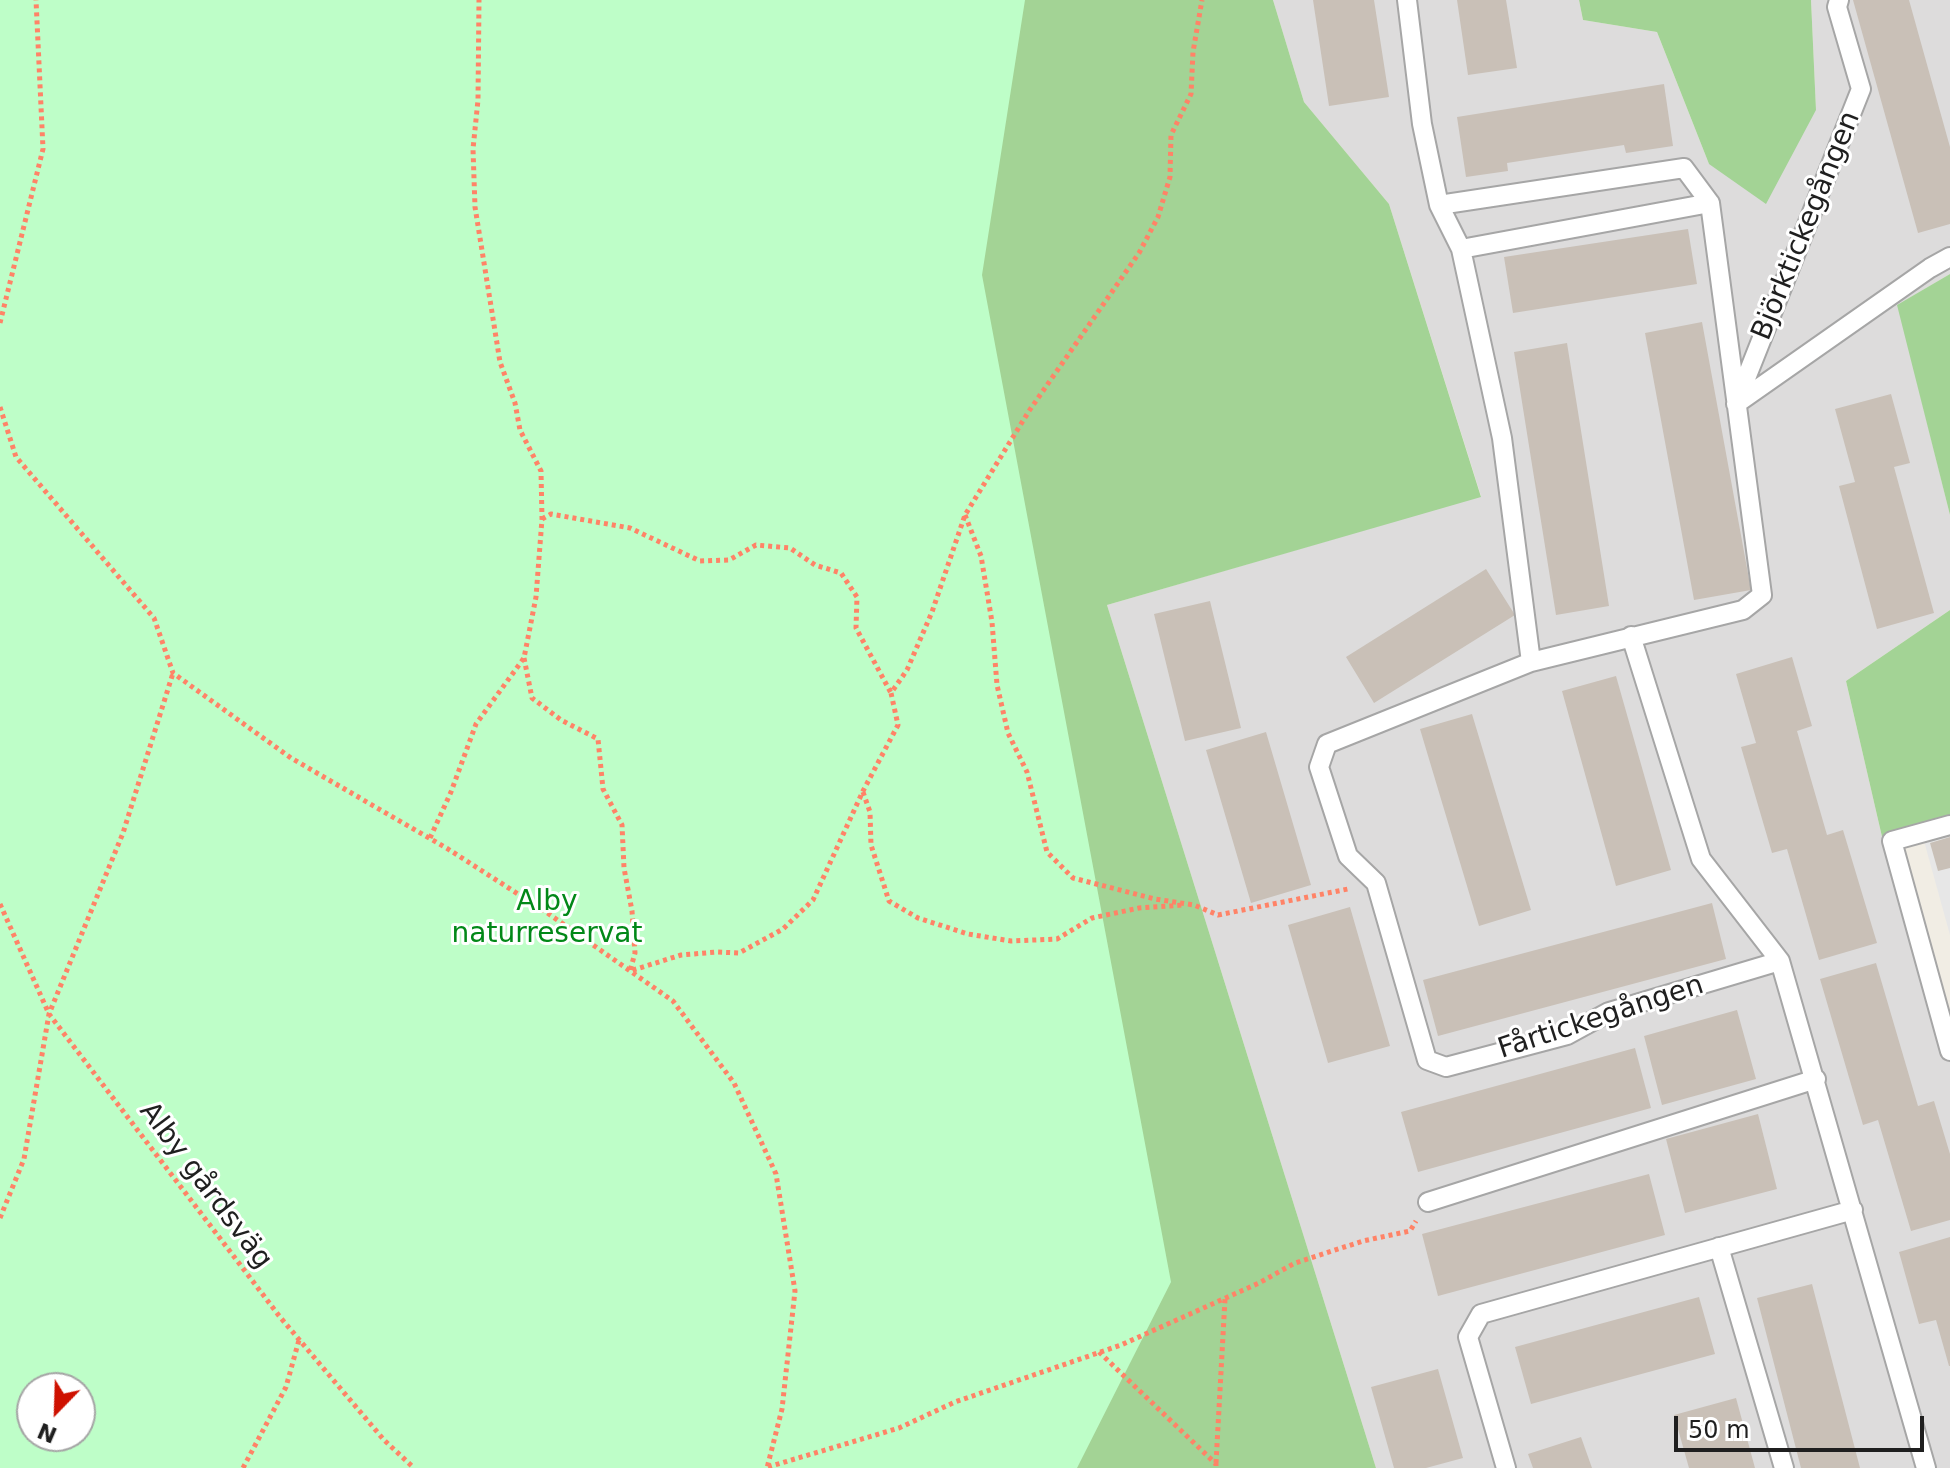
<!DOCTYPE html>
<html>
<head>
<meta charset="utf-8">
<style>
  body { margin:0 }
  #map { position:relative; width:1950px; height:1468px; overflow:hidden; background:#f1ede4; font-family:"DejaVu Sans",sans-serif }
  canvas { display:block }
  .north { position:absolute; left:16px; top:1372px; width:80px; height:80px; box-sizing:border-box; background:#fff; border:2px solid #a5a5a5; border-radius:50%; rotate:203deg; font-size:22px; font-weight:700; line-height:32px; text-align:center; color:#1f1f1f }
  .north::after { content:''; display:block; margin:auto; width:28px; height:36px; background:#ce1100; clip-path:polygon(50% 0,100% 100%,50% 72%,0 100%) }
  .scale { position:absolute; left:1674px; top:1416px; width:250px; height:36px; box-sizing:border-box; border:4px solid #1f1f1f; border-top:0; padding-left:10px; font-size:24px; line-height:28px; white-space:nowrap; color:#1f1f1f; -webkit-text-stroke:6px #fff; paint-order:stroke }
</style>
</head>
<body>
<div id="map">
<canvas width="1950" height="1468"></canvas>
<div class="north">N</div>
<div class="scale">50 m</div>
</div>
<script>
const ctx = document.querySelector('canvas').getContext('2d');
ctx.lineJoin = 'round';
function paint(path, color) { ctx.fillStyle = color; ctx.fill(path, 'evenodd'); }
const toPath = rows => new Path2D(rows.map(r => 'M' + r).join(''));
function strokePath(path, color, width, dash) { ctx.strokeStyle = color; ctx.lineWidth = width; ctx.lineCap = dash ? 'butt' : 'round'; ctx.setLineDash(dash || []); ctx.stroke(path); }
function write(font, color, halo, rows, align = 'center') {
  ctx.font = font + ' "DejaVu Sans",sans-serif'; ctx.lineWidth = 6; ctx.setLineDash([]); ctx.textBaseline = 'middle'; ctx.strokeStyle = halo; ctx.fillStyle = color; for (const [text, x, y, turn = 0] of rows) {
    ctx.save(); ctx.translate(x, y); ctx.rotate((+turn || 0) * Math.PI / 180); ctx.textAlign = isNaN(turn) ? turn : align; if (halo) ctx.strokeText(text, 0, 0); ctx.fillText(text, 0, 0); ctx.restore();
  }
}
const residential = toPath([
  [1273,0,1579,0,1583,20,1657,32,1709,164,1816,110,1811,0,1950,0,1950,274,1898,305,1950,515,1950,610,1846,681,1883,841,1950,1017,1950,1468,1376,1468,1107,605,1481,496,1389,204,1304,102]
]);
const forest = toPath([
  [807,0,1273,0,1304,102,1389,204,1481,497,1107,605,1376,1468,136,1468],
  [1579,0,1811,0,1816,110,1766,204,1709,164,1657,32,1583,20],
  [1950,274,1950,515,1897,305],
  [1950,610,1950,821,1883,841,1846,681]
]);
const park = toPath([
  [0,0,1025,0,982,275,1171,1282,1077,1468,0,1468],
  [32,1388,80,1388,80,1436,32,1436]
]);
const parking = toPath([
  [1950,834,1950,935,1924,841]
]);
const building = toPath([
  [1313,0,1374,0,1389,97,1329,106],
  [1457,0,1506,0,1517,68,1468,75],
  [1853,0,1909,0,1950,147,1950,224,1918,233],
  [1664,84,1673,146,1626,153,1624,145,1507,163,1508,171,1466,177,1457,117],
  [1688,229,1697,284,1513,313,1504,257],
  [1702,322,1751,590,1694,600,1645,333],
  [1567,343,1609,606,1556,615,1514,352],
  [1891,394,1910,463,1894,467,1934,613,1877,629,1839,486,1855,482,1835,409],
  [1486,569,1515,615,1374,703,1346,657],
  [1210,601,1241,728,1185,741,1154,614],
  [1792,657,1812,726,1797,731,1827,835,1843,830,1877,943,1819,960,1787,849,1772,853,1741,747,1756,743,1736,674],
  [1616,676,1671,870,1616,886,1562,691],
  [1472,714,1531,910,1479,926,1420,729],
  [1266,732,1311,885,1251,903,1206,750],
  [1950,837,1950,868,1938,871,1930,843],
  [1712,903,1726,959,1438,1036,1423,980],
  [1350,907,1390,1046,1328,1063,1288,925],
  [1876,963,1918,1106,1934,1101,1950,1154,1950,1220,1911,1231,1878,1120,1863,1125,1820,979],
  [1737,1010,1756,1079,1662,1105,1644,1036],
  [1635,1048,1651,1108,1418,1172,1401,1112],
  [1758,1114,1777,1189,1685,1213,1666,1139],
  [1649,1174,1665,1235,1438,1296,1422,1234],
  [1950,1237,1950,1366,1949,1366,1936,1320,1919,1324,1899,1252],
  [1812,1284,1860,1468,1801,1468,1757,1298],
  [1699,1297,1715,1354,1531,1404,1515,1347],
  [1438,1369,1463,1458,1426,1468,1394,1468,1371,1387],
  [1736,1398,1755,1468,1689,1468,1674,1415],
  [1581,1437,1592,1468,1533,1468,1528,1454]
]);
const path = toPath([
  [0,323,43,149,36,0],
  [0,407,16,457,154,618,173,673,291,758,448,849,546,912,673,1001,734,1083,776,1174,795,1291,782,1409,767,1468],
  [965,515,981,556,992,622,997,685,1008,733,1027,772,1047,852,1073,878,1155,899,1194,905,1218,915,1348,889],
  [542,519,551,514,630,528,700,561,729,560,756,545,790,548,815,565,841,573,857,597,856,628,891,693],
  [524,658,532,698,561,720,598,739,603,789,622,825,624,868,632,911,635,953,630,971,681,955,717,952,739,953,783,929,813,900,863,791,898,725,891,693,907,670,932,612,965,515,1029,411,1139,253,1158,217,1170,177,1171,135,1191,94,1193,52,1202,0],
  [863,792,870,812,871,845,889,901,918,918,968,934,1011,941,1057,939,1092,918,1139,908,1183,905],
  [430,838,451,792,476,724,524,658,536,597,542,519,541,471,520,430,515,403,500,362,475,207,473,149,478,100,479,0],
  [0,904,49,1014,280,1317,384,1440,414,1468],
  [0,1218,24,1159,49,1014,123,833,173,673],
  [1099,1352,1216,1464,1216,1468],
  [1216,1463,1225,1299],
  [768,1467,899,1428,955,1402,1121,1345,1259,1283,1295,1263,1363,1241,1410,1231,1416,1221],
  [243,1468,286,1387,299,1340]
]);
const lane = toPath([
  [1407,0,1422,124,1439,205,1461,249,1710,203,1762,595,1743,610,1531,662,1327,744,1319,767,1348,856,1376,883,1427,1060,1446,1067,1567,1035,1609,1012,1780,961],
  [1439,205,1684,168,1710,203],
  [1461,249,1502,438,1531,662],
  [1737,401,1861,89,1837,7,1839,0],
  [1736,404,1930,268,1950,257],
  [1631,636,1701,859,1780,961,1926,1468],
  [1950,825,1892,841,1950,1051],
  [1428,1202,1816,1079],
  [1719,1247,1784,1468],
  [1506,1468,1468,1337,1481,1314,1853,1210]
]);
const streetNames = [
  ["Björktickegången",1807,226,-68],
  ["Fårtickegången",1601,1018,-18],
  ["Alby gårdsväg",205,1186,53]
];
const parkNames = [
  ["Alby",547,903],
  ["naturreservat",547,935]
];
paint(residential, '#dddcdc');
paint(forest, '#a3d395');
paint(park, '#befec8');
paint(parking, '#e7e7e7');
paint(building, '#c9c0b7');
strokePath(lane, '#a6a6a6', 22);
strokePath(path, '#ff8367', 5, [4, 4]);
strokePath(lane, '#fff', 18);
write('28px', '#1f1f1f', '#fff', streetNames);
write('28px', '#028818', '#fff', parkNames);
</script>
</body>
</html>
